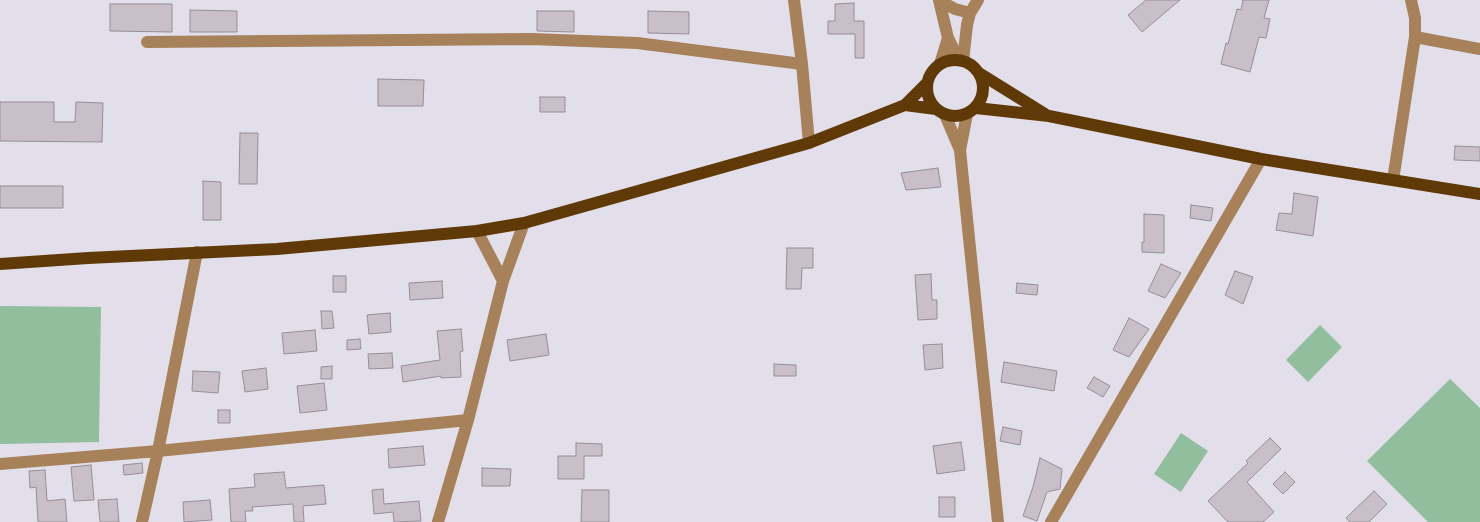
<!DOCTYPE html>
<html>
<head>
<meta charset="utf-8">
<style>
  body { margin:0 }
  canvas { display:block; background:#e2deea }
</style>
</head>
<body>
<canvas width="1480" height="522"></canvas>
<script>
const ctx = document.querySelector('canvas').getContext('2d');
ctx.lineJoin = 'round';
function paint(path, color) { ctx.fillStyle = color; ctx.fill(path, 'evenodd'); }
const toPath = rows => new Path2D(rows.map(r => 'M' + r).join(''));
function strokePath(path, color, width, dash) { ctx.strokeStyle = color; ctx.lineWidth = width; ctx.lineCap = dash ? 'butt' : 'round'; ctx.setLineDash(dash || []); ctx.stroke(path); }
const green = toPath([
  [0,306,101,307,99,442,0,444],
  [1320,325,1342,347,1308,382,1286,360],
  [1450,379,1480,408,1480,522,1428,522,1367,461],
  [1181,433,1208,451,1181,492,1154,474]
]);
const building = toPath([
  [1146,0,1180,0,1142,32,1128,15,1146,0],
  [1243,0,1269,0,1264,18,1270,19,1266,38,1259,37,1250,72,1221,64,1226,43,1228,44,1237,9,1241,10,1243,0],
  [854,3,854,21,864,21,864,58,855,58,855,34,828,34,828,21,835,21,835,4,854,3],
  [110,4,172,4,172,32,110,31,110,4],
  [190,10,237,11,237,32,190,32,190,10],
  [537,11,574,11,574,32,537,31,537,11],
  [648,11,689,12,689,34,648,33,648,11],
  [378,79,424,80,423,106,378,106,378,79],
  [540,97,565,97,565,112,540,112,540,97],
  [0,102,54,102,54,122,75,122,76,102,103,103,102,142,0,141,0,102],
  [240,133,258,133,257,184,239,184,240,133],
  [1455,146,1480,147,1480,161,1454,160,1455,146],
  [938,168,941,187,906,190,901,173,938,168],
  [203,181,221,182,221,220,203,220,203,181],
  [0,186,63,186,63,208,0,208,0,186],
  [1294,193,1318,197,1313,236,1276,230,1279,213,1292,214,1294,193],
  [1191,205,1213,208,1211,221,1190,218,1191,205],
  [1144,214,1164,215,1164,253,1142,252,1142,242,1144,242,1144,214],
  [787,248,813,248,813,268,802,268,801,289,786,289,787,248],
  [1161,264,1181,273,1165,298,1148,291,1161,264],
  [1235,271,1253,277,1243,304,1225,295,1235,271],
  [931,274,932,300,937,300,937,319,918,320,915,275,931,274],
  [333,276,346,276,346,292,333,292,333,276],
  [442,281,443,298,410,300,409,283,442,281],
  [1017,283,1038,285,1037,295,1016,293,1017,283],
  [321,311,332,311,334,328,322,329,321,311],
  [390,313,391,332,369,334,367,315,390,313],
  [1129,318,1149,329,1129,357,1113,350,1129,318],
  [461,329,463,351,460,352,461,377,441,378,441,376,403,382,401,366,440,360,437,331,461,329],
  [315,330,317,351,284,354,282,333,315,330],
  [546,334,549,355,510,361,507,340,546,334],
  [360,339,361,349,347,350,347,340,360,339],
  [942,344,943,368,925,370,923,345,942,344],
  [392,353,393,368,369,369,368,354,392,353],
  [1004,362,1057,371,1054,391,1001,382,1004,362],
  [774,364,796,365,796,376,774,376,774,364],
  [332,366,332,379,321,379,321,367,332,366],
  [266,368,268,389,245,392,242,371,266,368],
  [193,371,220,372,218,393,192,391,193,371],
  [1094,377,1110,386,1103,397,1087,388,1094,377],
  [324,383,327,410,300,413,297,386,324,383],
  [218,410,230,410,230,423,218,423,218,410],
  [1003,427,1022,431,1020,445,1000,441,1003,427],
  [1270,438,1281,449,1247,482,1274,512,1263,522,1228,522,1208,501,1248,463,1246,461,1270,438],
  [961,442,965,470,937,474,933,446,961,442],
  [576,443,602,444,602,456,584,456,584,479,558,479,558,456,576,456,576,443],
  [423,446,425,465,389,468,388,449,423,446],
  [1040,458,1062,469,1060,489,1047,492,1037,521,1023,516,1033,487,1040,458],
  [142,463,143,473,124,475,123,465,142,463],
  [91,465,94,500,74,501,71,467,91,465],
  [482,468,511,469,510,486,482,486,482,468],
  [45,470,47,501,65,499,67,522,38,522,36,487,30,488,29,471,45,470],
  [284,472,286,488,324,485,326,504,303,506,304,522,294,522,293,504,252,507,253,511,245,511,246,522,231,522,229,489,255,487,254,474,284,472],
  [1285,472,1295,482,1283,494,1273,484,1285,472],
  [383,489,384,504,419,501,421,521,394,522,393,512,374,514,372,490,383,489],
  [582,490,609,490,609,522,581,522,582,490],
  [1374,491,1387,504,1369,522,1350,522,1346,518,1374,491],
  [939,497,955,497,955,517,939,517,939,497],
  [117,499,119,522,100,522,98,500,117,499],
  [210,500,212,520,184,522,183,502,210,500]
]);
const minor = toPath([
  [794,0,802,64,809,143],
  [939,0,948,38,959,60],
  [940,1,955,9,970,13],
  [1415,37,1480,49],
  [147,42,532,39,637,43,802,64],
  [963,61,967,25,970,13,978,0],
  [940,64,948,38],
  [945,115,960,150,998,522],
  [960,150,967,114],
  [1393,180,1415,37,1415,18,1411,0],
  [477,231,503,281],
  [0,464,158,451,468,420,503,281,524,223],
  [142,522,158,451,197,252],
  [438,522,468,420],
  [1051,522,1261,159]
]);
const major = toPath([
  '927 88a28 28 0 1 1 56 0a28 28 0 1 1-56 0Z',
  [979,73,1045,114],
  [905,105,936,109],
  [976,108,1049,116,1261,159,1480,194],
  [0,264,88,258,277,249,477,231,524,223,809,143,905,105,927,83]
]);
paint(green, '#91be9c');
paint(building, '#c8bfc9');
strokePath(building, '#968e97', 1);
strokePath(minor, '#a6815a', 12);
strokePath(major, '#5f3a07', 12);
</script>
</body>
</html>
